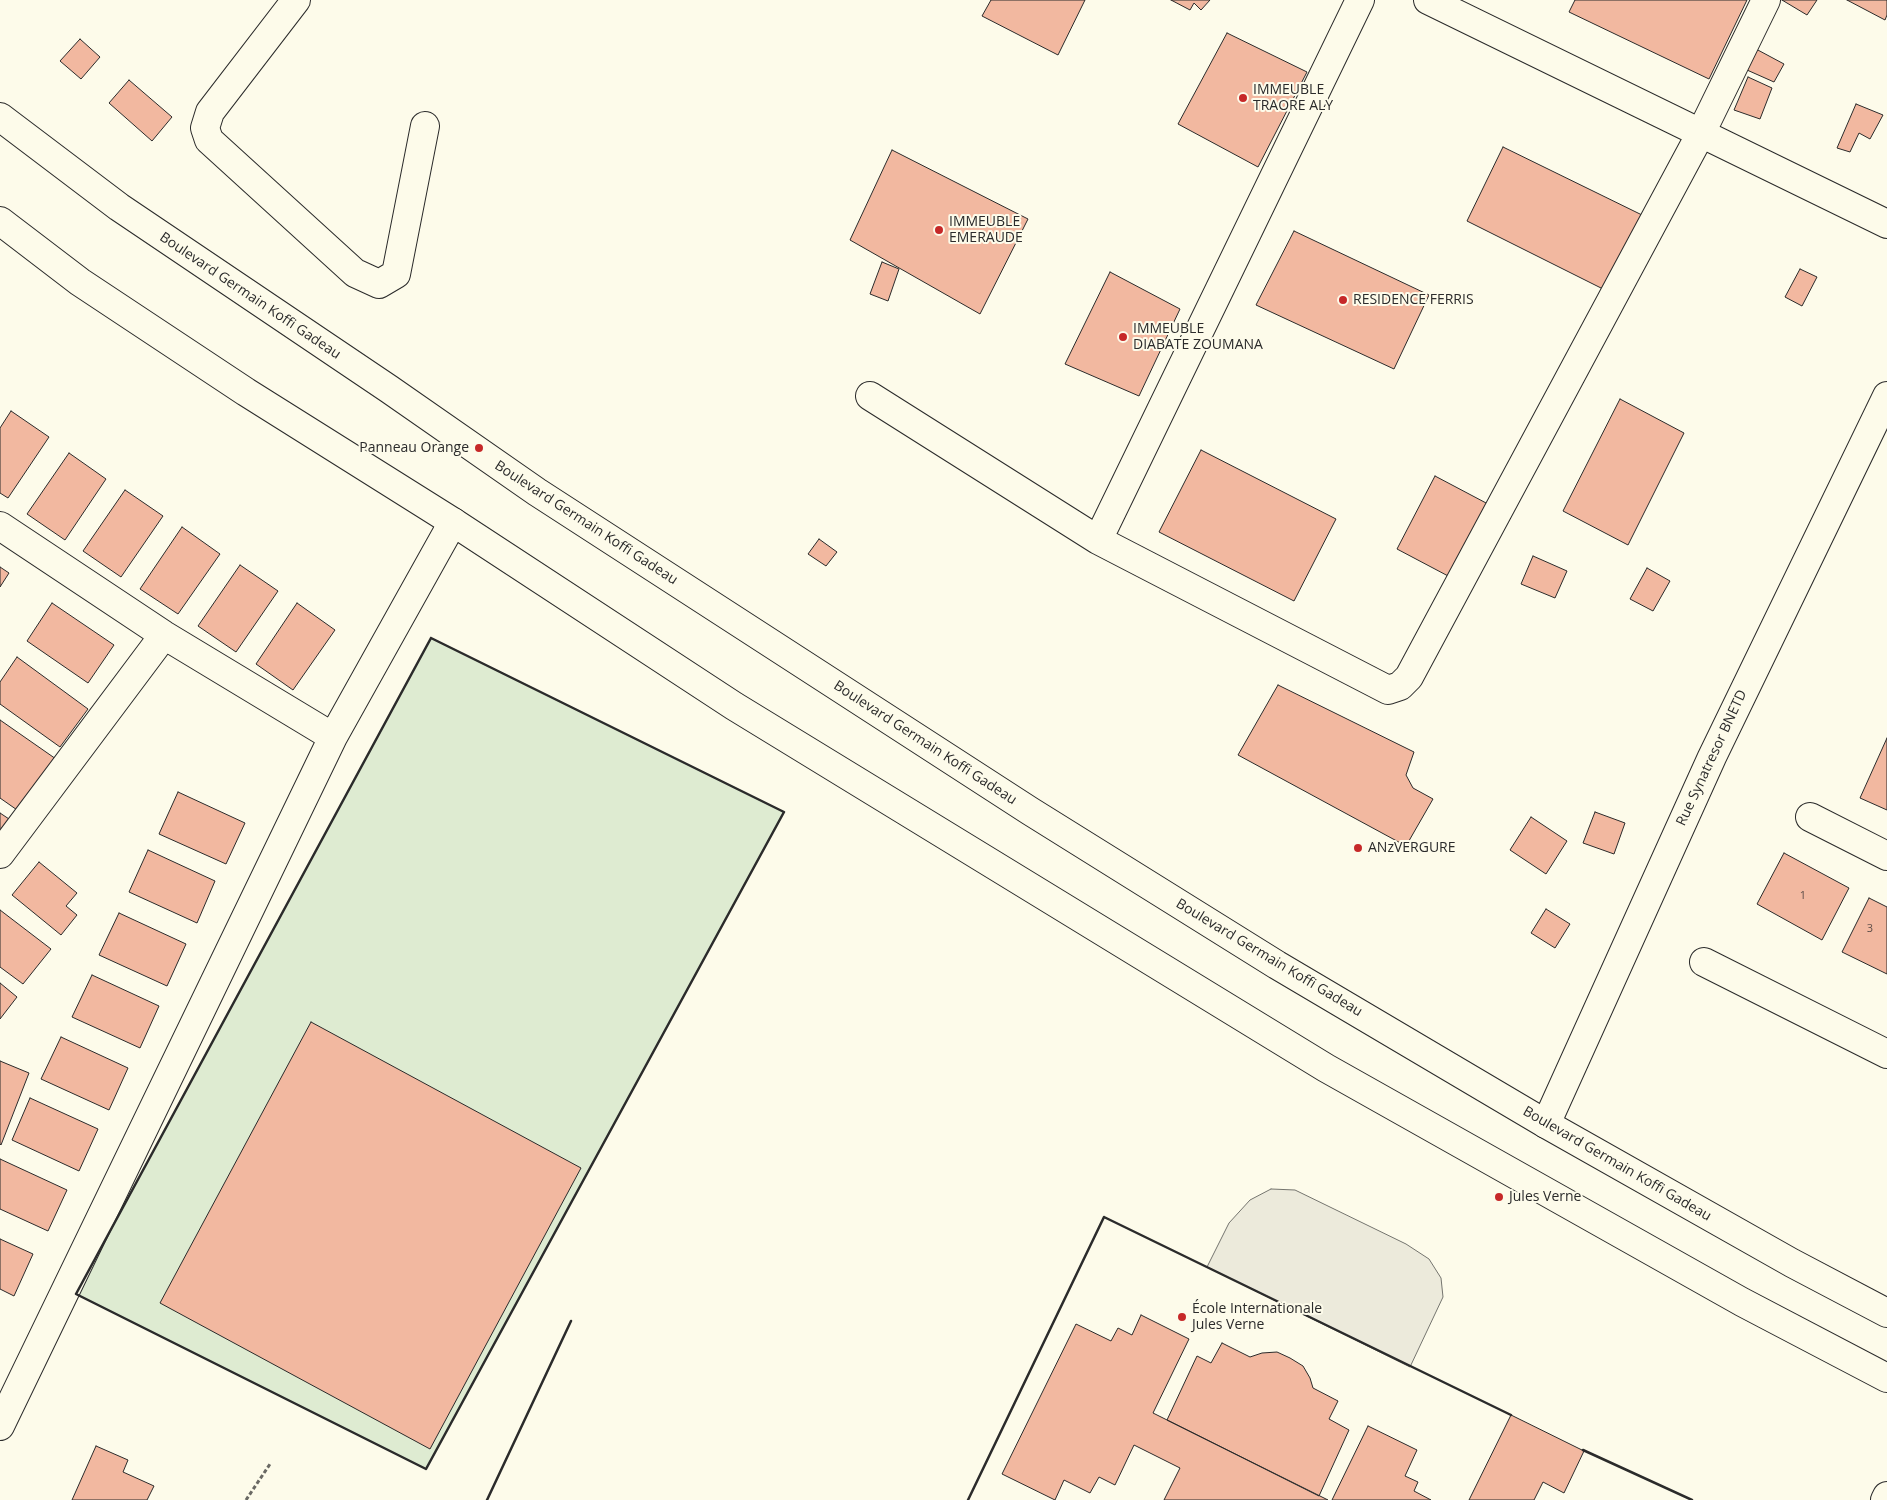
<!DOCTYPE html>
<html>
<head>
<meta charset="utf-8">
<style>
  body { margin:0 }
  canvas { display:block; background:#fdfbea }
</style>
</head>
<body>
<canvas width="1887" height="1500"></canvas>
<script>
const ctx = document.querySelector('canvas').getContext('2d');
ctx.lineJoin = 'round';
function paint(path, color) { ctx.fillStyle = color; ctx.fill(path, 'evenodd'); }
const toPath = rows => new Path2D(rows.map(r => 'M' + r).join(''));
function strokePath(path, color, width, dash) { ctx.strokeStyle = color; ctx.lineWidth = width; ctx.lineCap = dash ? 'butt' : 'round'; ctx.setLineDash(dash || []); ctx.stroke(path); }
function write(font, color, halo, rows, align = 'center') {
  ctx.font = font + ' "Open Sans",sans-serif'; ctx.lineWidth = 4; ctx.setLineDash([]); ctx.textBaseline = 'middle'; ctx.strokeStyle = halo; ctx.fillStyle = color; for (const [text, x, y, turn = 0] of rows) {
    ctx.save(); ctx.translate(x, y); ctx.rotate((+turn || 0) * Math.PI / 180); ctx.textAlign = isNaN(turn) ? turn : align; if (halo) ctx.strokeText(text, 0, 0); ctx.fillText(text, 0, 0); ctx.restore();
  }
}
const green = toPath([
  [431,638,784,812,426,1469,76,1294,431,638]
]);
const parking = toPath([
  [1271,1189,1295,1190,1406,1244,1429,1259,1441,1278,1443,1297,1410,1367,1207,1267,1229,1223,1250,1200,1271,1189]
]);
const building = toPath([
  [991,0,1085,0,1058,55,982,16,991,0],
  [1171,0,1210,0,1201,10,1194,3,1190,10,1171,0],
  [1575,0,1747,0,1709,79,1569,12,1575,0],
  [1782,0,1817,0,1807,15,1782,0],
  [1847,0,1887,0,1887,15,1885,20,1847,0],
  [1227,33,1307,72,1258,167,1178,124,1227,33],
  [80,39,100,57,81,79,60,61,80,39],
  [1756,49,1784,64,1774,82,1747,70,1756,49],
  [1748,77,1772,88,1760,119,1734,110,1748,77],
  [129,80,172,117,152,141,109,103,129,80],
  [1856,104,1883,115,1870,139,1859,133,1850,152,1837,148,1856,104],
  [1503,147,1642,215,1605,290,1467,221,1503,147],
  [892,150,1028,219,980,314,850,240,892,150],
  [1294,231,1429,295,1394,369,1256,305,1294,231],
  [882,262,899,269,888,301,870,294,882,262],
  [1800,269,1817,277,1802,306,1785,297,1800,269],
  [1110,272,1180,309,1139,396,1065,364,1110,272],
  [1620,399,1684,433,1628,545,1563,511,1620,399],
  [11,411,49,437,8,498,0,493,0,428,11,411],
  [1201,450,1336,519,1294,601,1159,532,1201,450],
  [69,453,106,479,65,540,27,514,69,453],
  [1435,476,1488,504,1450,577,1397,549,1435,476],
  [125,490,163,516,121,577,83,551,125,490],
  [182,527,220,554,178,614,140,589,182,527],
  [819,539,837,552,826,566,808,554,819,539],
  [1533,556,1567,571,1555,598,1521,584,1533,556],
  [240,565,278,591,236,652,198,626,240,565],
  [0,567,9,573,0,587,0,567],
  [1647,568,1670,581,1653,611,1630,599,1647,568],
  [52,603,114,645,88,683,27,641,52,603],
  [297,603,335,630,293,690,256,664,297,603],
  [17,657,88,709,60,747,0,704,0,682,17,657],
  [1278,685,1414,752,1406,775,1413,788,1433,799,1406,846,1238,755,1278,685],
  [0,720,56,759,20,812,0,798,0,720],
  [1887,738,1887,810,1860,798,1887,738],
  [178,792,245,823,226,864,159,834,178,792],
  [1595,812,1625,823,1614,854,1583,843,1595,812],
  [0,813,9,819,0,832,0,813],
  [1531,817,1567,841,1546,874,1510,850,1531,817],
  [148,850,215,881,197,923,129,892,148,850],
  [1784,853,1849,888,1822,940,1757,904,1784,853],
  [39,862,77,893,66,906,77,915,61,935,12,895,39,862],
  [1869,898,1887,907,1887,974,1842,952,1869,898],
  [1546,909,1570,924,1555,948,1531,933,1546,909],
  [0,910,51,949,23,984,0,967,0,910],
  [119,913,186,944,167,986,99,955,119,913],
  [92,975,159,1006,140,1048,72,1017,92,975],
  [0,983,17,997,0,1019,0,983],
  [311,1022,581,1168,430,1449,160,1303,311,1022],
  [61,1037,128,1068,109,1110,41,1079,61,1037],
  [0,1061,29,1073,1,1145,0,1144,0,1061],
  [30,1098,98,1129,79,1171,12,1140,30,1098],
  [0,1159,67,1190,48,1231,0,1209,0,1159],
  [0,1239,33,1254,14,1296,0,1289,0,1239],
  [1141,1315,1189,1339,1153,1413,1328,1500,1164,1500,1180,1468,1134,1445,1115,1485,1099,1477,1090,1493,1064,1480,1055,1500,1002,1474,1076,1324,1111,1341,1118,1328,1132,1335,1141,1315],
  [1222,1343,1250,1357,1262,1353,1277,1352,1290,1358,1303,1366,1310,1378,1313,1388,1338,1401,1329,1419,1349,1430,1319,1496,1167,1420,1197,1356,1211,1363,1222,1343],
  [1511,1415,1584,1451,1564,1493,1543,1482,1534,1500,1469,1500,1511,1415],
  [1368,1426,1417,1450,1405,1476,1418,1482,1414,1491,1431,1500,1332,1500,1368,1426],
  [96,1446,128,1460,123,1472,154,1486,147,1500,72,1500,96,1446]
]);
const path = toPath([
  [246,1500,270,1464]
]);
const minor = toPath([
  [296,0,210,112,205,128,209,140,355,273,379,284,396,274,425,126],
  [1428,0,1887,224],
  [870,396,1098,540,1388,690,1400,686,1409,677,1701,133,1766,0],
  [0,526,164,635,333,737],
  [1098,540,1360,0],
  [1810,817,1887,856],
  [0,854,164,635],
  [1704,962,1887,1054],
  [1546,1124,1712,757,1887,396],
  [0,1426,333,737,453,522],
  [1885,1500,1887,1496]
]);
const major = toPath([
  [0,117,119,207,389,389,537,492,1030,811,1277,965,1546,1124,1792,1263,1887,1313],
  [0,221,80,282,246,392,453,522,734,706,1326,1068,1742,1302,1887,1378]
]);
const wall = toPath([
  [431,638,784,812,426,1469,76,1294,431,638],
  [1583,1450,1692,1500],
  [487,1500,571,1321],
  [968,1500,1104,1217,1511,1415]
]);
const markers = [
  [1243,98,5,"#c62828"],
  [939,230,5,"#c62828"],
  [1343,300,5,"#c62828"],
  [1123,337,5,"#c62828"],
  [479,448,5,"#c62828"],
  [1358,848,5,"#c62828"],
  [1499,1197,5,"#c62828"],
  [1182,1317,5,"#c62828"]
];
const numberNames = [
  ["1",1803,896],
  ["3",1870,929]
];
const poiNames = [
  ["IMMEUBLE",1253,90],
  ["TRAORE ALY",1253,106],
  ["IMMEUBLE",949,222],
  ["EMERAUDE",949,238],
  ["RESIDENCE FERRIS",1353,300],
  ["IMMEUBLE",1133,329],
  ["DIABATE ZOUMANA",1133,345],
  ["Panneau Orange",469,448,"right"],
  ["ANzVERGURE",1368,848],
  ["Jules Verne",1509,1197],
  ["École Internationale",1192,1309],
  ["Jules Verne",1192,1325]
];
const streetNames = [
  ["Boulevard Germain Koffi Gadeau",250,296,34],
  ["Boulevard Germain Koffi Gadeau",586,523,33],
  ["Boulevard Germain Koffi Gadeau",925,743,33],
  ["Rue Synatresor BNETD",1712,758,-65],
  ["Boulevard Germain Koffi Gadeau",1269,958,31],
  ["Boulevard Germain Koffi Gadeau",1617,1164,30]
];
paint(green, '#deebd1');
strokePath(green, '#74746e', 1);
paint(parking, '#eceadb');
strokePath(parking, '#74746e', 1);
paint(building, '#f2b8a0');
strokePath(building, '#2b2b2b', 1);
strokePath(minor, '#2b2b2b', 30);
strokePath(major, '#2b2b2b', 30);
strokePath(path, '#6a6964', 3, [4, 2.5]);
strokePath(minor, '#fdfbea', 28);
strokePath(major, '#fdfbea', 28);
strokePath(wall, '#2b2b2b', 2.5);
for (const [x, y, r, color] of markers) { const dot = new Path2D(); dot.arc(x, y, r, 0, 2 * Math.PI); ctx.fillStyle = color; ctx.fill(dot); strokePath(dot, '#fdfbea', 2); }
write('11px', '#5d4e48', null, numberNames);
write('14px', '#2b2b2b', '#fdfbea', poiNames, 'left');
write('14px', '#2b2b2b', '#fdfbea', streetNames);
</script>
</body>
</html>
